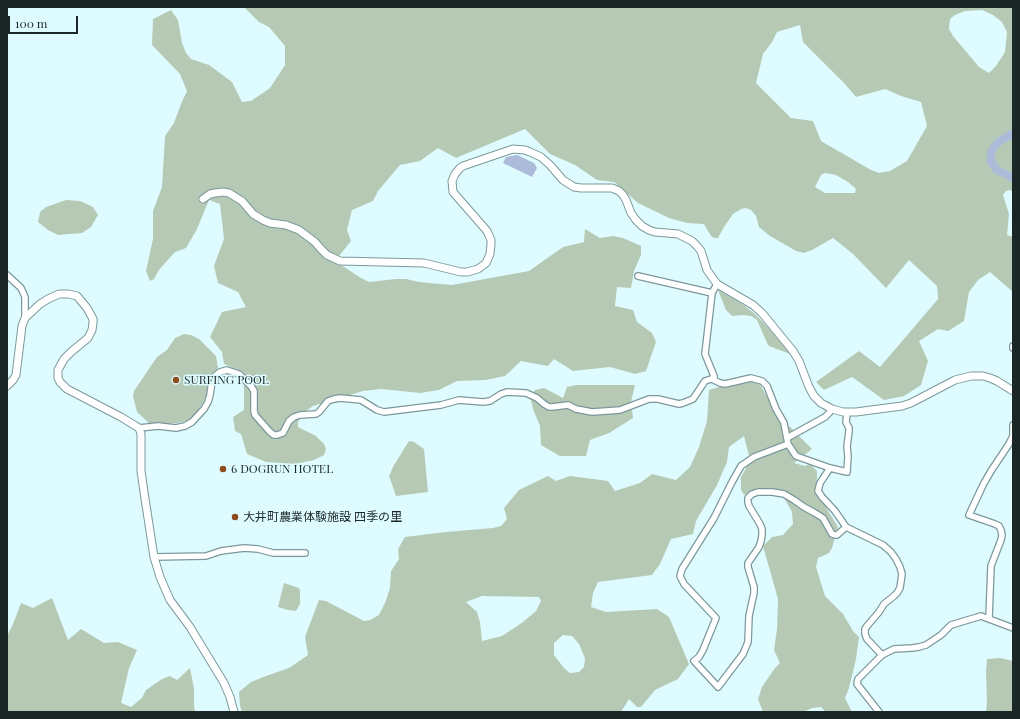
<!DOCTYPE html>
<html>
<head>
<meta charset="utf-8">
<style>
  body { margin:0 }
  #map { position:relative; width:1020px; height:719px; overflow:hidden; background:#defcff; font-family:"Playfair Display",serif }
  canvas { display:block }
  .frame { position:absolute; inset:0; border:8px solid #1b2627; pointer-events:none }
  .scale { position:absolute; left:8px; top:16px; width:70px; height:18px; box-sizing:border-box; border:2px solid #1b2627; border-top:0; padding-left:5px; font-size:12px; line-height:14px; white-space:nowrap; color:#1b2627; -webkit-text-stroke:3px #defcff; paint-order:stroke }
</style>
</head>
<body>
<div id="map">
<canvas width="1020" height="719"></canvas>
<div class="frame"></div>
<div class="scale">100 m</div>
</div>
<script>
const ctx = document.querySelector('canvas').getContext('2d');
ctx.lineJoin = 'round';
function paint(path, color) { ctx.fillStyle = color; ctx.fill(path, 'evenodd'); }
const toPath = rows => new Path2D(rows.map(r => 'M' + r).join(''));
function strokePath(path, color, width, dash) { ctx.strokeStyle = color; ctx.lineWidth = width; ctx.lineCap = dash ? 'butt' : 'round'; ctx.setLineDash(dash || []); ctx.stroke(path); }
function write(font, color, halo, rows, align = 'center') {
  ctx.font = font + ' "Playfair Display","Noto Sans JP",serif'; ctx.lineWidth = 3; ctx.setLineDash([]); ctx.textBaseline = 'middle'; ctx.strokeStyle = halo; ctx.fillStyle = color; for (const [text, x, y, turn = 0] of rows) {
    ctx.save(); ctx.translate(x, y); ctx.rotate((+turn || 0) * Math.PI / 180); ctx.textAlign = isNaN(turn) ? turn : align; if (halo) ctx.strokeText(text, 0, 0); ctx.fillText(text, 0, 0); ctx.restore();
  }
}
const green = toPath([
  [244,7,1013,7,1013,192,1010,190,1006,191,1003,195,1009,214,1007,235,1013,237,1013,292,990,272,978,280,969,292,964,321,948,331,938,329,919,341,928,361,921,385,904,396,884,400,852,377,824,390,816,382,859,351,880,367,938,299,937,286,909,260,886,288,853,254,833,238,812,250,804,253,796,251,770,236,759,227,756,216,751,210,746,208,741,209,733,214,724,227,718,238,714,238,711,236,704,224,687,223,669,218,638,203,614,182,597,180,575,165,550,154,525,129,456,158,438,148,420,161,400,165,378,191,373,201,352,210,347,230,351,241,335,261,361,278,369,282,396,279,406,279,419,282,452,285,529,271,563,247,584,242,585,229,600,238,613,236,623,238,641,246,641,255,634,271,631,288,617,287,615,306,633,310,637,322,652,333,656,342,646,371,635,374,610,367,573,371,554,359,548,366,521,361,505,376,486,380,457,381,439,390,420,393,381,389,363,391,313,406,303,413,298,422,298,427,316,436,324,444,326,449,324,455,314,460,295,464,266,462,247,454,241,434,235,431,233,417,244,410,244,386,237,369,224,364,222,352,210,337,222,312,246,307,238,292,218,283,214,266,224,239,220,204,209,200,197,229,186,248,175,252,159,270,154,279,150,281,146,271,153,239,153,211,162,187,165,136,174,123,181,104,187,91,180,74,152,45,153,19,171,10,178,20,182,43,186,53,191,59,209,65,232,82,242,102,251,101,270,88,285,65,285,46,269,27,259,22],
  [982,10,993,15,1002,22,1007,32,1005,52,996,66,989,73,979,67,953,36,949,29,950,19,955,15,965,11],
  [800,25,803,42,844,83,856,97,885,89,901,96,921,102,927,126,907,161,890,171,879,173,871,170,821,141,813,121,791,118,756,83,763,54,772,42,777,32],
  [825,173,836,175,848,182,856,189,855,193,825,193,815,187,821,175],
  [66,200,80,201,93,207,98,215,91,227,82,233,58,235,48,230,38,222,40,212,46,207],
  [718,290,742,304,755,314,764,323,786,348,790,354,769,346,767,343,757,320,751,316,743,315,732,316,726,310],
  [184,334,191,335,199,339,216,356,218,368,206,397,196,414,187,421,177,423,151,425,137,412,133,396,134,391,157,357,167,350,175,338],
  [755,376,769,400,788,425,812,449,794,463,805,466,810,464,817,471,817,475,816,491,838,527,832,548,829,553,818,558,816,567,825,596,843,614,853,631,859,637,856,659,849,688,845,698,852,712,826,712,821,707,812,708,803,712,763,712,758,699,762,687,775,668,780,663,774,650,777,629,778,599,763,546,772,537,783,535,793,524,792,512,783,496,766,489,744,495,741,490,741,477,748,465,751,464,744,436,729,447,727,462,717,485,696,521,693,534,671,539,660,564,652,575,598,582,593,593,591,607,606,612,657,609,669,617,689,664,678,679,655,690,641,707,637,707,629,699,621,712,242,712,240,706,239,692,251,682,266,676,289,668,308,655,305,637,319,600,326,601,364,621,370,620,379,615,385,603,390,588,391,571,399,559,398,549,405,537,446,532,493,528,501,526,507,519,504,508,519,490,548,476,556,481,570,476,608,481,615,491,640,483,652,474,676,480,690,467,699,447,707,421,709,390],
  [482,596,539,597,541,601,536,611,523,622,502,636,482,641,480,622,477,612,466,602],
  [563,635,572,636,579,644,585,658,584,667,579,672,570,673,564,668,554,655,554,643],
  [576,385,635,385,631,402,633,418,609,433,590,440,586,456,560,456,541,445,540,426,533,409,530,396,535,390,544,388,563,398,567,387],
  [409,441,414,442,424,449,428,492,396,496,389,476,394,465],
  [284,583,299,588,300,591,300,604,296,611,288,610,278,607],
  [52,598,68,640,81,629,104,643,118,642,137,650,129,668,121,703,131,707,142,698,146,690,162,679,170,676,177,680,190,668,194,689,194,706,195,712,7,712,7,636,13,624,21,603,33,608],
  [1000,658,1013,661,1013,712,986,712,987,702,986,672,987,659]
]);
const water = toPath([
  [517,155,534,163,537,168,532,177,503,163,506,157]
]);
const river = toPath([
  [1013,133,1000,141,994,147,991,152,991,162,997,170,1013,178]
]);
const minor = toPath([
  [7,275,21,288,25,297,25,318],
  [638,276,712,293],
  [1013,346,1013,348],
  [714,380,720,383,725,384,751,378,762,381,767,386,776,409,784,423,788,444,796,456,830,468,847,472,848,456,847,447,849,431,849,428,846,422,847,412],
  [139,428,158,426,176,428,185,426,192,422,204,409,208,402,210,395,212,381,215,376,220,372,227,370,239,374,251,386,254,391,254,411,255,415,270,432,274,435,277,435,283,433,289,421,294,417,300,415,316,414,319,412,328,401,334,399,340,398,361,400,377,410,384,412,441,405,459,400,483,402,490,401,501,394,507,392,526,393,537,398,544,404,549,407,552,407,568,405,576,409,592,412,620,410,649,399,658,399,679,404,683,403,693,399,705,381,711,379,714,380,714,376,705,354,712,293,717,284],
  [787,438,825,417,829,413,832,409],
  [788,444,754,457,741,466,732,482,714,518,682,569,680,576,684,584,716,618,703,650,699,657,694,661,718,687,743,654,748,642,749,616,754,593,754,587,748,567,748,563,759,547,761,541,762,535,762,529,760,524,749,506,748,502,748,498,752,494,758,492,772,492,784,494,794,500,804,507,815,513,823,518,832,534,835,535,837,535,846,527,883,545,891,552,896,559,900,567,902,574,900,588,897,593,894,596,884,604,879,612,867,626,865,629,865,634,867,639,882,655],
  [830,468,820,483,818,491,822,497,835,511,846,527],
  [154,557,206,556,221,551,244,548,258,549,273,553,305,553],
  [989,618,991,566,1001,540,1002,535,1001,530,999,526,995,524,969,515,983,485,991,471,1009,444,1013,436,1013,425],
  [879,712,857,684,858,679,882,655,894,649,912,648,919,647,926,645,941,635,951,625,981,616,1013,628]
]);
const tertiary = toPath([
  [203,199,210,194,215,193,223,192,229,193,242,201,253,214,263,220,270,223,286,225,299,230,315,242,321,249,327,255,340,261,424,263,461,272,467,272,478,269,486,263,490,254,491,244,491,240,487,231,453,192,452,181,455,174,460,168,463,166,507,151,513,149,525,150,530,152,541,157,550,165,563,180,574,187,581,188,612,188,619,191,623,195,626,200,631,213,636,220,642,226,649,230,655,232,678,234,692,241,697,246,701,251,707,270,717,284,753,305,762,313,793,351,799,361,809,387,814,396,821,403,832,409,843,412,856,412,902,406,911,403,955,380,971,376,983,376,990,378,997,381,1013,391],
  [7,386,13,380,16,375,22,326,25,318,40,304,48,299,59,294,69,294,77,296,87,308,93,319,93,323,92,330,88,338,71,352,64,359,58,370,58,378,60,382,67,389,121,417,139,428,141,434,141,471,144,492,154,557,160,577,170,600,190,627,224,683,230,697,234,712]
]);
const markers = [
  [176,380,4,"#8f4b1e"],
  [223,469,4,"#8f4b1e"],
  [235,517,4,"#8f4b1e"]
];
const poiNames = [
  ["SURFING POOL",184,380],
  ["6 DOGRUN HOTEL",231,469],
  ["大井町農業体験施設 四季の里",243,517]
];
paint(green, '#b6c9b4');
paint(water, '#adbbda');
strokePath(river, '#adbbda', 8);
strokePath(minor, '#7c989b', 8);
strokePath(tertiary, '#7c989b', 9);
strokePath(minor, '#fff', 5.5);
strokePath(tertiary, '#fff', 7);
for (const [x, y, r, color] of markers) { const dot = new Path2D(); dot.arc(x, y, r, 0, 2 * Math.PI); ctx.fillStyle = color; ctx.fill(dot); strokePath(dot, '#defcff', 1.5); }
write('12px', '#1b2627', '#defcff', poiNames, 'left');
</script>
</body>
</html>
